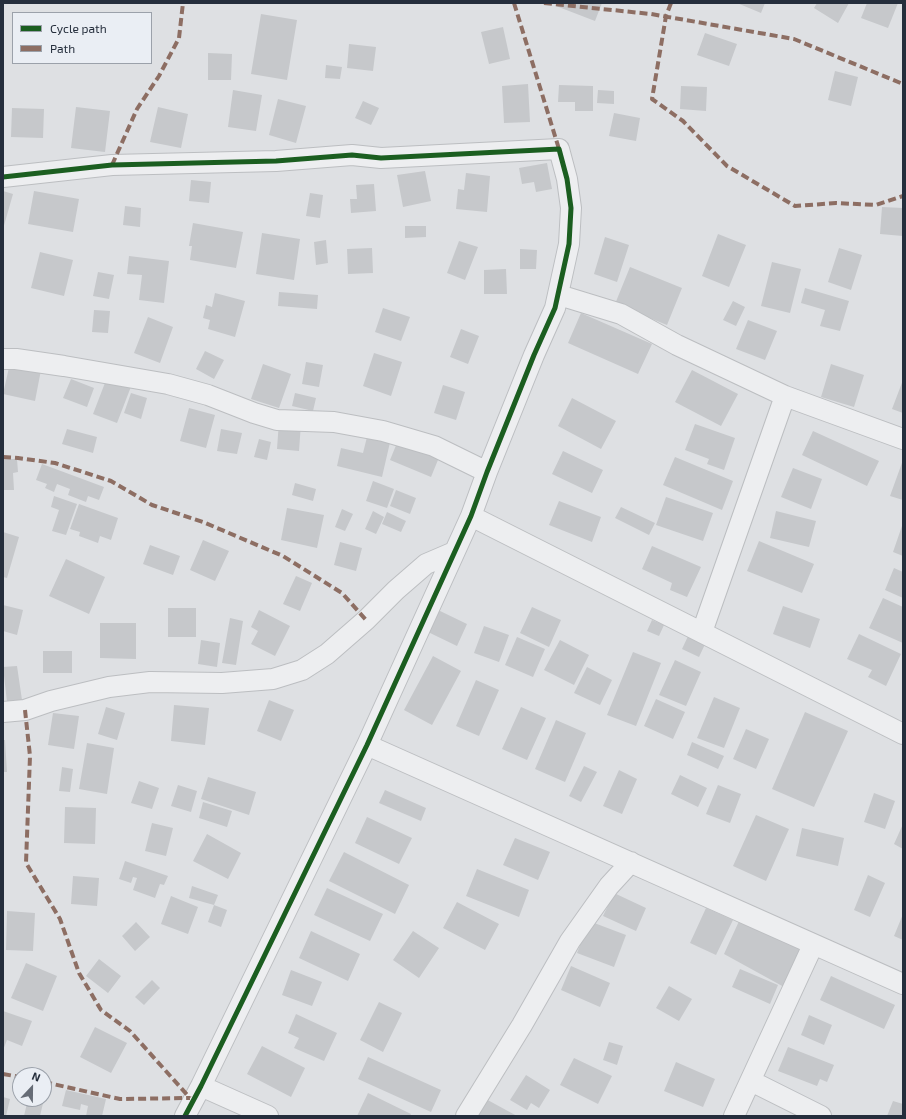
<!DOCTYPE html>
<html>
<head>
<meta charset="utf-8">
<style>
  body { margin:0 }
  #map { position:relative; width:906px; height:1119px; overflow:hidden; background:#dee0e3; font-family:"Exo 2",sans-serif }
  canvas { display:block }
  .frame { position:absolute; inset:0; border:4px solid #252e3c; pointer-events:none }
  .legend { position:absolute; left:12px; top:12px; width:140px; height:52px; box-sizing:border-box; background:#eaeef4; border:1px solid #9ba1aa; margin:0; padding:5px 7px; list-style:none; font-size:12px; color:#252e3c }
  .legend li { display:flex; align-items:center; gap:8px; height:20px }
  .legend b { width:20px; border:1px solid #9ba1aa }
  .north { position:absolute; left:12px; top:1067px; width:40px; height:40px; box-sizing:border-box; background:#eaeef4; border:1px solid #9ba1aa; border-radius:50%; rotate:22deg; font-size:11px; font-weight:700; line-height:16px; text-align:center; color:#252e3c }
  .north::after { content:''; display:block; margin:auto; width:14px; height:18px; background:#666c76; clip-path:polygon(50% 0,100% 100%,50% 72%,0 100%) }
</style>
</head>
<body>
<div id="map">
<canvas width="906" height="1119"></canvas>
<div class="frame"></div>
<ul class="legend">
<li><b style="height:5px;background:#1b5e20"></b>Cycle path</li>
<li><b style="height:5px;background:#8d6e63"></b>Path</li>
</ul>
<div class="north">N</div>
</div>
<script>
const ctx = document.querySelector('canvas').getContext('2d');
ctx.lineJoin = 'round';
function paint(path, color) { ctx.fillStyle = color; ctx.fill(path, 'evenodd'); }
const toPath = rows => new Path2D(rows.map(r => 'M' + r).join(''));
function strokePath(path, color, width, dash) { ctx.strokeStyle = color; ctx.lineWidth = width; ctx.lineCap = dash ? 'butt' : 'round'; ctx.setLineDash(dash || []); ctx.stroke(path); }
const building = toPath([
  [558,3,602,3,595,21,556,6],
  [737,3,765,3,761,13],
  [817,3,849,3,838,23,814,8],
  [867,3,898,3,888,28,861,18],
  [261,14,297,20,287,80,251,74],
  [503,27,510,59,489,64,481,32],
  [705,33,737,44,729,66,697,55],
  [349,44,376,47,373,71,347,68],
  [208,53,232,54,231,80,208,80],
  [326,65,342,67,340,79,325,78],
  [835,71,858,77,851,106,828,100],
  [528,84,530,122,504,123,502,86],
  [559,85,593,86,593,111,575,111,575,102,558,102],
  [681,86,707,87,706,111,680,109],
  [233,90,262,95,256,131,228,127],
  [598,90,614,91,614,104,597,103],
  [278,99,306,106,296,143,269,135],
  [363,101,379,108,371,125,355,118],
  [76,107,110,111,105,152,71,148],
  [158,107,188,114,181,148,150,142],
  [12,108,44,109,43,138,11,137],
  [614,113,640,118,636,141,609,136],
  [547,163,552,189,536,192,534,182,522,184,519,168],
  [425,171,431,201,403,207,397,175],
  [466,173,490,176,487,212,456,209,458,189,464,190],
  [191,180,211,182,209,203,189,201],
  [374,184,376,211,351,213,350,199,357,199,356,185],
  [3,191,13,194,3,229],
  [34,191,79,199,73,232,28,224],
  [310,193,323,195,320,218,306,216],
  [125,206,141,208,140,227,123,225],
  [882,207,903,208,903,236,880,234],
  [193,223,243,232,236,268,190,260,192,246,189,246],
  [405,226,426,226,426,237,405,238],
  [262,233,300,239,294,280,256,274],
  [718,234,746,245,729,287,702,276],
  [605,237,629,245,617,282,594,274],
  [326,240,328,263,316,265,314,242],
  [459,241,478,247,465,280,447,273],
  [372,248,373,273,348,274,347,249],
  [839,248,862,255,851,290,828,282],
  [520,249,537,250,536,269,520,269],
  [40,252,73,260,64,296,31,288],
  [129,256,169,261,164,303,139,300,142,275,127,274],
  [772,262,801,269,790,313,761,306],
  [630,267,682,288,667,325,615,304],
  [506,269,507,294,484,294,484,270],
  [98,272,114,275,109,299,93,296],
  [805,288,849,301,840,331,820,326,825,310,801,303],
  [279,292,318,295,317,309,278,306],
  [215,293,245,301,235,337,208,329,210,320,203,318,206,305,212,307],
  [733,301,745,307,736,326,723,320],
  [383,308,410,317,401,341,375,332],
  [94,310,110,311,108,333,92,332],
  [581,313,652,344,638,374,568,343],
  [148,317,173,327,160,363,134,353],
  [748,320,777,331,765,360,736,349],
  [461,329,479,336,468,364,450,357],
  [205,351,224,360,214,379,196,369],
  [374,353,402,362,391,396,363,386],
  [306,362,323,365,319,387,302,384],
  [10,363,41,370,35,401,3,394],
  [263,364,291,374,279,408,251,399],
  [831,364,864,375,854,407,821,397],
  [692,370,738,394,721,426,675,402],
  [108,375,132,384,117,423,93,414],
  [71,379,94,388,87,407,63,398],
  [903,380,903,413,892,409],
  [443,385,465,392,456,420,434,413],
  [131,393,147,398,141,419,124,413],
  [295,393,316,398,313,411,292,406],
  [572,398,616,421,601,449,558,426],
  [189,408,215,415,206,448,180,441],
  [279,421,301,423,299,451,277,449],
  [695,424,735,438,724,470,707,464,709,459,685,450],
  [67,429,97,437,93,453,62,444],
  [221,429,242,433,237,454,217,451],
  [813,431,879,461,867,486,802,455],
  [368,433,391,438,382,477,337,466,341,448,363,453],
  [399,438,440,455,431,477,390,460],
  [259,439,271,442,267,460,254,457],
  [563,451,603,470,592,493,552,474],
  [675,457,733,481,722,510,663,485],
  [3,459,17,459,18,472,13,473,14,490,3,490],
  [903,460,903,500,890,496],
  [42,464,104,487,99,500,88,496,86,502,68,495,70,489,57,484,54,492,45,488,47,484,36,480],
  [793,468,822,479,811,509,781,497],
  [373,481,394,489,387,508,366,501],
  [295,483,316,489,313,501,292,495],
  [396,490,416,498,410,514,390,506],
  [54,496,77,504,66,535,52,531,59,510,51,507],
  [666,497,713,513,703,541,656,525],
  [559,501,601,517,592,542,549,525],
  [79,504,118,518,111,540,100,536,98,543,79,536,80,532,70,529],
  [621,507,655,523,649,535,615,518],
  [287,508,324,515,317,548,281,540],
  [342,509,353,514,345,531,335,527],
  [373,511,384,517,376,534,365,529],
  [776,511,816,521,809,547,770,538],
  [387,512,406,521,401,532,382,524],
  [903,523,903,556,893,552],
  [3,532,19,537,7,578,3,577],
  [203,540,229,551,215,581,190,570],
  [759,541,814,564,802,593,747,571],
  [340,542,362,548,356,571,334,565],
  [150,545,180,556,173,575,143,564],
  [652,546,701,567,687,597,670,590,672,583,642,569],
  [66,559,105,577,89,614,49,596],
  [894,568,903,572,903,598,885,590],
  [296,576,312,583,300,611,283,604],
  [883,598,903,607,903,643,869,628],
  [3,605,23,610,17,635,3,631],
  [783,606,820,619,810,648,773,634],
  [532,607,561,620,549,647,520,633],
  [168,608,196,608,196,637,168,637],
  [259,610,290,626,275,656,251,644,258,631,251,627],
  [438,610,467,624,457,646,428,632],
  [230,618,243,621,236,665,222,663],
  [652,620,664,625,659,636,647,631],
  [100,623,136,623,136,659,100,658],
  [484,626,509,635,499,662,474,653],
  [690,632,707,640,699,657,682,649],
  [859,634,901,654,886,686,868,677,872,670,847,659],
  [517,637,545,649,533,677,505,665],
  [201,640,220,643,217,667,198,664],
  [560,640,589,655,574,685,544,670],
  [43,651,72,651,72,673,43,673],
  [633,652,661,663,636,726,607,715],
  [433,656,461,671,432,725,404,710],
  [675,660,701,672,686,706,659,695],
  [17,666,22,700,7,702,3,667],
  [587,667,612,680,600,705,574,693],
  [476,680,499,690,479,736,456,726],
  [714,697,740,708,724,748,697,738],
  [656,699,685,712,673,739,644,726],
  [269,700,294,710,281,741,257,731],
  [174,705,209,708,205,745,171,741],
  [106,707,125,713,117,740,98,734],
  [521,707,546,718,527,760,502,749],
  [805,712,848,731,814,807,772,789],
  [53,713,79,716,74,749,48,745],
  [556,720,586,733,565,782,535,769],
  [746,729,769,739,756,769,733,759],
  [3,740,5,740,7,772,3,772],
  [692,742,724,756,718,769,687,755],
  [87,743,114,748,107,794,79,789],
  [584,766,597,772,581,802,569,796],
  [62,767,73,769,70,792,59,791],
  [619,770,637,779,622,814,603,806],
  [680,775,707,788,698,807,671,794],
  [208,777,256,792,249,815,201,799],
  [139,781,159,788,152,809,131,803],
  [178,785,197,791,191,812,171,806],
  [718,785,741,794,730,823,706,814],
  [385,790,426,808,421,821,379,803],
  [874,793,895,801,885,829,864,822],
  [203,802,232,811,227,827,199,818],
  [65,807,96,808,95,844,64,843],
  [756,815,789,829,766,881,733,866],
  [367,817,412,838,399,864,355,843],
  [152,823,173,828,166,856,145,851],
  [903,824,903,849,894,844],
  [802,828,844,838,838,866,796,856],
  [207,834,241,853,228,879,193,861],
  [515,838,550,852,538,880,503,865],
  [344,852,409,885,395,914,329,881],
  [125,861,168,876,164,885,160,884,155,898,133,890,137,878,133,877,131,883,119,879],
  [477,869,529,890,519,917,466,896],
  [868,875,885,883,870,917,854,910],
  [73,876,99,878,97,906,71,904],
  [192,886,218,895,214,905,189,898],
  [327,888,383,914,370,941,314,915],
  [614,893,646,908,636,931,603,916],
  [171,896,198,907,188,934,161,924],
  [457,902,499,924,485,950,443,928],
  [214,905,227,910,221,927,208,922],
  [706,908,733,920,716,955,690,943],
  [7,911,35,913,33,951,6,950],
  [903,914,903,940,894,936],
  [740,919,804,951,784,987,724,954],
  [589,921,626,935,614,967,577,953],
  [136,922,150,937,135,951,122,936],
  [311,931,360,954,348,981,299,958],
  [413,931,439,948,419,978,393,960],
  [99,959,121,976,108,993,86,976],
  [26,963,57,976,43,1011,11,998],
  [571,966,610,983,600,1007,561,990],
  [740,969,778,985,770,1004,732,987],
  [291,970,322,982,312,1006,282,995],
  [831,976,895,1005,884,1029,820,1000],
  [152,980,160,988,144,1005,135,997],
  [669,986,692,999,679,1021,656,1008],
  [379,1002,402,1013,383,1052,360,1040],
  [3,1011,32,1021,22,1046,7,1040,3,1050],
  [296,1014,337,1033,324,1061,294,1048,299,1038,288,1033],
  [809,1015,832,1025,824,1045,801,1035],
  [95,1027,127,1043,111,1073,80,1057],
  [609,1042,623,1046,617,1065,603,1060],
  [262,1046,305,1068,291,1097,247,1074],
  [788,1047,834,1065,827,1082,820,1079,817,1086,778,1071],
  [368,1057,441,1090,431,1112,358,1079],
  [574,1058,612,1076,598,1104,560,1085],
  [676,1062,715,1079,703,1107,664,1091],
  [526,1075,550,1090,539,1108,531,1103,527,1110,510,1100],
  [66,1090,106,1099,102,1116,86,1116,88,1106,81,1104,80,1110,62,1106],
  [368,1093,411,1114,410,1116,357,1116],
  [3,1097,10,1099,6,1116,3,1116],
  [484,1098,517,1116,474,1116],
  [28,1099,44,1099,40,1116,24,1116],
  [893,1101,903,1104,903,1116,887,1116]
]);
const street = toPath([
  [3,177,112,165,276,161,352,155,381,158,559,149,567,179,571,208,569,244,555,308,534,355,487,472,471,516,367,745,201,1086,185,1116],
  [559,295,621,314,677,345,785,396,903,439],
  [3,359,16,359,64,366,168,384,208,395,254,413,277,420,334,422,383,431,434,446,487,472],
  [471,516,903,734],
  [702,632,785,396],
  [3,712,25,710,51,701,109,687,150,682,222,683,273,679,302,670,327,654,366,620,396,590,426,564,454,552],
  [367,745,903,984],
  [751,1081,821,1116],
  [201,1086,268,1116],
  [466,1116,522,1025,570,941,609,886,631,862],
  [734,1116,813,945]
]);
const quiet = toPath([
  [514,3,559,149],
  [544,3,651,14,794,39,903,84],
  [671,3,666,16,652,99,683,121,727,166,795,206,836,203,876,205,903,196],
  [112,165,137,109,159,76,179,38,183,3],
  [3,457,18,458,55,463,111,481,152,505,203,522,283,556,342,593,366,620],
  [25,710,30,756,26,863,60,919,79,973,101,1010,130,1031,190,1098],
  [3,1074,20,1077],
  [44,1082,120,1099,190,1098]
]);
const cycleway = toPath([
  [3,177,112,165,276,161,352,155,381,158,559,149,567,179,571,208,569,244,555,308,534,355,487,472,471,516,367,745,201,1086,185,1116]
]);
paint(building, '#c6c8cb');
strokePath(street, '#bcbec1', 22);
strokePath(street, '#edeef0', 20);
strokePath(quiet, '#8d6e63', 4, [8, 4]);
strokePath(cycleway, '#1b5e20', 5);
</script>
</body>
</html>
